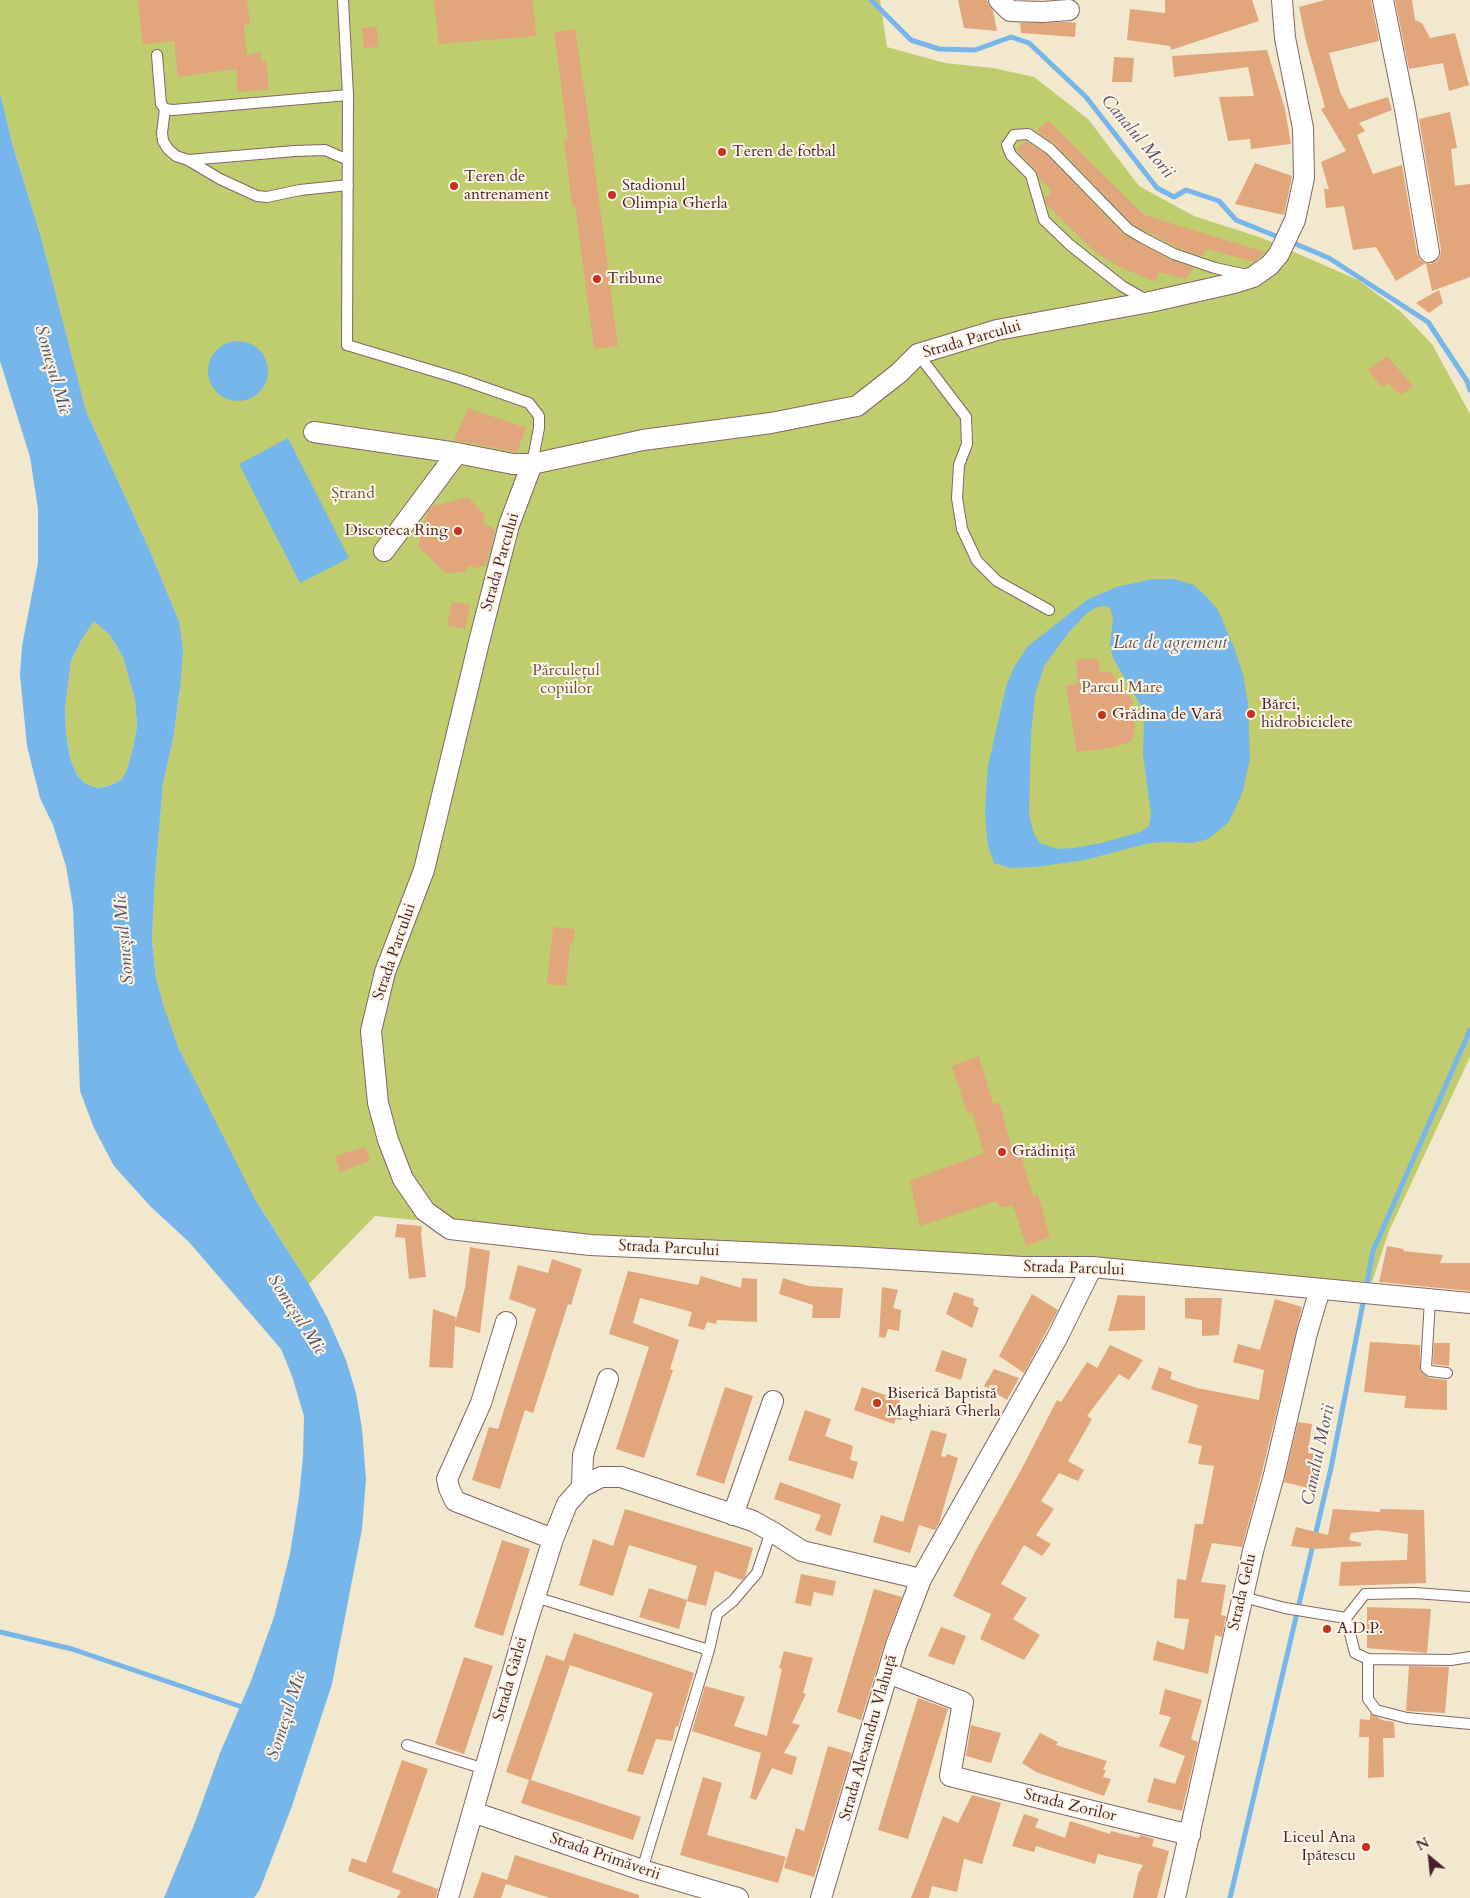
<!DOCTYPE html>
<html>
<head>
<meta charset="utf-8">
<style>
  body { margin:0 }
  #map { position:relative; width:1470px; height:1898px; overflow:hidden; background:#f1e8cd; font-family:Cardo,serif }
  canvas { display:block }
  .north { position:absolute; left:1405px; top:1833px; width:50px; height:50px; -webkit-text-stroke:4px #fcf5e5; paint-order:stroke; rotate:332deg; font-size:14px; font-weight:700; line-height:20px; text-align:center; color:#4a1f2b }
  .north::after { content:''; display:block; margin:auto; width:18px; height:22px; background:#4a1f2b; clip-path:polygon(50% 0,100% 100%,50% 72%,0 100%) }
</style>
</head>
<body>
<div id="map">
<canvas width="1470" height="1898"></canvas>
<div class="north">N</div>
</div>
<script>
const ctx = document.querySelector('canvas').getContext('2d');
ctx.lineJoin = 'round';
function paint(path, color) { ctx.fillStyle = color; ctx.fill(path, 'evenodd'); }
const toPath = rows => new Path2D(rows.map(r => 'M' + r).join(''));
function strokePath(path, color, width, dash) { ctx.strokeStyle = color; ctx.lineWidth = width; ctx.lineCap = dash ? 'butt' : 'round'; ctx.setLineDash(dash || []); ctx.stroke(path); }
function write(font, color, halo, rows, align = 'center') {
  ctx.font = font + ' Cardo,serif'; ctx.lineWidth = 4; ctx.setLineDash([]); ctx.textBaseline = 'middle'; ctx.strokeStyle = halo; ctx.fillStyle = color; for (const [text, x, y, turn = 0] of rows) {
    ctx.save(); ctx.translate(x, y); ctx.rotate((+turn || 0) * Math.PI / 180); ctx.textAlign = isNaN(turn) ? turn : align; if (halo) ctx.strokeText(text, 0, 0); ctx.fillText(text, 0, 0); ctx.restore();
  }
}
const green = toPath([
  [0,0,880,0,887,47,945,63,993,68,1034,77,1088,119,1139,186,1194,216,1262,238,1358,280,1400,311,1432,344,1470,414,1470,1057,1389,1231,1372,1282,618,1240,375,1216,309,1284,256,1201,213,1118,179,1049,163,1005,156,977,152,941,155,879,163,784,173,740,180,689,179,621,150,551,86,411,76,374,41,237,13,146,0,93],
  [94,620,110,635,123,657,135,700,137,726,133,748,127,769,122,779,109,786,98,788,86,784,77,775,70,758,66,732,65,709,71,661,82,639]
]);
const water = toPath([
  [0,93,13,146,41,237,86,411,150,551,179,621,183,651,180,689,173,740,163,784,155,879,152,941,156,977,163,1004,179,1049,256,1201,309,1284,327,1317,346,1360,356,1393,362,1429,366,1479,362,1529,332,1684,292,1806,260,1889,254,1898,164,1898,194,1825,220,1753,251,1681,274,1617,290,1554,299,1497,303,1457,304,1416,292,1376,281,1349,189,1242,151,1207,114,1166,94,1128,80,1091,73,907,66,866,53,825,40,798,27,746,20,675,22,646,38,563,38,509,30,457,0,361],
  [94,621,110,635,123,657,135,700,137,726,133,748,127,769,122,779,109,786,98,788,86,784,77,775,70,758,66,732,65,709,71,661,82,639],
  '208 371a30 30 0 1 1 60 0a30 30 0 1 1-60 0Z',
  [288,438,349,558,300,583,239,464],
  [1153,579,1174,579,1194,585,1206,596,1218,610,1233,645,1243,674,1248,703,1250,758,1243,791,1229,822,1208,839,1193,843,1161,842,1145,844,1085,860,1035,867,1011,868,994,863,988,846,986,827,985,809,988,766,1006,687,1014,667,1028,646,1087,600,1116,587],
  [1105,606,1110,608,1113,618,1110,645,1113,658,1140,704,1144,719,1143,754,1151,814,1149,826,1140,832,1101,843,1074,848,1057,849,1040,843,1034,834,1029,815,1031,735,1035,695,1044,666,1070,631,1087,613,1097,607]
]);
const stream = toPath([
  [871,0,911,40,939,49,975,50,1011,37,1029,43,1086,97,1157,188,1174,197,1186,190,1219,201,1236,220,1283,239],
  [1291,242,1329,258,1428,322,1467,381,1470,390],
  [1366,1288,1373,1251,1470,1030],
  [0,1632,72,1649,245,1708],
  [1230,1898,1331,1468,1364,1298]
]);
const building = toPath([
  [138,0,247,0,250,25,244,25,247,55,261,51,261,61,266,60,269,90,237,92,237,69,178,77,174,41,143,45],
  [434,0,533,0,536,36,439,44],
  [958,0,987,0,988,4,993,11,997,31,964,28],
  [1165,0,1252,0,1259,21,1171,50,1170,46,1127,40,1130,9,1165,13],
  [1325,0,1371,0,1379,41,1329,53,1340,92,1349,109,1388,97,1392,110,1359,123,1365,131,1357,135,1373,174,1402,165,1417,254,1420,260,1426,263,1396,281,1376,247,1353,250,1344,206,1326,208,1324,188,1329,190,1321,162,1346,151,1321,109,1325,107,1306,41,1299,7],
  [1395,0,1412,0,1415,20,1422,23,1430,38,1455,33,1469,85,1449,91,1443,63,1409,69],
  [1069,22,1076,23,1075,37,1021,33,1020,23],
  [377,27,378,47,364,48,362,28],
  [575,29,588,115,618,346,594,349,575,206,572,206,564,139,568,139,554,32],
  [1267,50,1285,109,1291,144,1251,149,1250,139,1228,141,1219,97,1254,96,1248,67,1174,77,1172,56],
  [1114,57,1134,58,1132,82,1112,82],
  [1450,112,1457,148,1451,149,1455,186,1470,184,1470,277,1432,291,1426,263,1431,264,1437,261,1440,256,1441,250,1419,119],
  [1049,121,1144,215,1265,252,1254,262,1207,249,1202,256,1177,248,1132,224,1055,144,1036,131],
  [1025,141,1046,154,1124,235,1171,260,1194,268,1186,279,1159,272,1156,282,1122,268,1097,254,1047,205,1045,200,1052,191,1039,178,1036,170,1016,149],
  [1255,163,1292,176,1284,215,1235,204],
  [1439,290,1443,303,1429,313,1416,303],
  [1387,356,1413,386,1401,395,1388,383,1382,387,1368,370],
  [468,408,526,428,517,452,454,440],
  [468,497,485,515,483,524,492,527,495,532,487,562,486,565,477,568,468,566,466,572,445,573,418,546,428,511,433,506],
  [452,602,470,605,465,629,447,625],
  [1097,658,1100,673,1110,671,1115,678,1118,694,1126,693,1132,699,1135,730,1131,742,1112,748,1077,752,1066,686,1078,683,1076,660],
  [553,927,575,929,573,943,570,943,566,986,547,984],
  [979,1056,993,1104,999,1102,1013,1151,1019,1148,1033,1196,1038,1195,1050,1237,1026,1246,1013,1205,1000,1208,997,1201,920,1226,910,1181,984,1153,972,1113,967,1113,952,1066],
  [365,1147,370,1161,340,1172,335,1156],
  [397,1224,422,1226,421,1234,426,1277,409,1279,405,1238,395,1237],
  [1387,1246,1404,1249,1403,1251,1443,1255,1440,1263,1470,1263,1470,1291,1379,1282],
  [470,1247,490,1251,480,1333,455,1326,453,1368,429,1367,433,1309,456,1317,455,1323,465,1288],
  [552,1259,582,1269,571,1305,568,1304,533,1413,525,1410,500,1489,472,1480,489,1427,498,1429,536,1309,509,1299,518,1265,548,1273],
  [628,1271,698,1285,701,1276,741,1288,742,1278,757,1279,757,1322,717,1320,716,1324,707,1322,704,1330,688,1326,692,1312,640,1298,633,1323,679,1340,670,1369,673,1370,644,1458,616,1449,649,1347,609,1334],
  [783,1278,808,1286,843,1288,840,1318,812,1318,813,1305,779,1294],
  [882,1287,898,1290,893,1308,901,1310,899,1331,888,1329,885,1338,879,1337],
  [954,1292,974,1299,973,1305,979,1308,972,1328,946,1314],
  [1032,1294,1058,1310,1024,1373,999,1356],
  [1118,1295,1145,1296,1145,1330,1108,1331],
  [1185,1298,1222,1298,1219,1335,1202,1336,1202,1320,1185,1318],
  [1275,1299,1302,1307,1262,1472,1242,1547,1212,1543,1201,1582,1226,1585,1221,1615,1226,1616,1222,1637,1215,1635,1208,1674,1153,1660,1157,1641,1184,1650,1189,1619,1174,1618,1177,1579,1186,1580,1195,1524,1203,1524,1214,1466,1198,1464,1202,1446,1188,1443,1198,1405,1151,1389,1159,1367,1172,1372,1170,1379,1197,1388,1259,1400,1264,1370,1233,1362,1238,1344,1260,1350],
  [1370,1342,1420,1345,1420,1371,1429,1378,1447,1380,1447,1410,1404,1408,1406,1396,1364,1392],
  [1434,1343,1450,1343,1449,1366,1433,1364],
  [1110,1345,1143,1360,1129,1380,1119,1374,1087,1416,1092,1419,1068,1461,1084,1470,1078,1481,1059,1473,1041,1501,1054,1509,1036,1535,1051,1544,1042,1556,1024,1545,1001,1584,1027,1598,1013,1619,1040,1635,1024,1660,980,1639,991,1614,953,1596,975,1552,1020,1472,1057,1400,1061,1402,1087,1362,1097,1368],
  [942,1350,967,1359,961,1380,935,1371],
  [994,1369,1019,1378,1007,1400,984,1386],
  [725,1387,753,1396,724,1484,696,1475],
  [862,1387,900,1400,898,1406,905,1409,901,1420,896,1419,894,1424,854,1410],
  [805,1410,831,1419,825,1436,853,1446,850,1460,858,1462,853,1479,788,1460],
  [1298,1422,1312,1424,1308,1453,1318,1454,1313,1489,1284,1482],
  [931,1430,947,1434,941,1456,945,1457,947,1454,958,1458,939,1523,935,1530,919,1525,910,1553,873,1542,881,1515,903,1522],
  [780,1482,841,1504,831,1536,815,1530,821,1515,774,1499],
  [625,1509,753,1548,745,1577,742,1580,715,1571,706,1606,687,1601,697,1566,629,1545,613,1596,579,1585,593,1539,613,1546],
  [1333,1509,1380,1512,1380,1509,1424,1510,1426,1583,1339,1586,1341,1562,1407,1560,1408,1534,1378,1530,1351,1533,1349,1540,1361,1543,1361,1546,1314,1549,1291,1546,1296,1527,1328,1535],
  [502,1540,530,1549,503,1636,474,1627],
  [801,1574,836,1581,833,1596,814,1592,811,1606,795,1603],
  [649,1588,687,1600,679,1629,639,1617],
  [874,1589,902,1597,885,1642,861,1720,837,1712],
  [1367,1607,1431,1609,1427,1653,1367,1648],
  [941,1627,966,1636,954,1665,928,1656],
  [574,1633,694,1673,678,1727,676,1726,672,1741,656,1739,643,1775,627,1771,653,1693,570,1665,531,1780,641,1817,633,1840,521,1803,529,1780,506,1772,546,1655,564,1661],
  [784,1651,813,1658,803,1693,806,1694,792,1723,800,1725,784,1753,797,1757,792,1775,772,1768,756,1800,750,1798,761,1753,692,1731,705,1686,745,1697,734,1726,767,1736,782,1669,779,1668],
  [464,1657,493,1666,464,1754,435,1744],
  [1409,1666,1449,1667,1445,1713,1406,1711],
  [1165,1689,1202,1700,1191,1739,1198,1742,1182,1811,1147,1802,1154,1778,1175,1784,1185,1756,1159,1746,1171,1717,1159,1714],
  [918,1698,948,1709,908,1839,878,1830],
  [1370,1713,1382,1720,1394,1722,1395,1738,1383,1738,1384,1777,1368,1778,1369,1737,1359,1737,1360,1719,1370,1720],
  [971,1725,1001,1733,991,1763,966,1756],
  [1040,1733,1058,1742,1056,1745,1107,1761,1103,1770,1106,1770,1103,1777,1111,1779,1104,1796,1036,1772,1022,1763],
  [828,1746,852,1753,814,1877,784,1868,796,1828,804,1831],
  [402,1760,428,1769,392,1872,438,1889,436,1898,397,1898,401,1891,348,1871,352,1858,366,1863],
  [703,1777,722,1783,707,1835,786,1857,778,1883,680,1855],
  [972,1795,1001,1803,982,1864,964,1859,957,1892,932,1886,929,1898,911,1898,943,1816,958,1823],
  [1024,1814,1039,1819,1035,1827,1065,1838,1070,1821,1110,1834,1111,1831,1139,1838,1140,1835,1154,1839,1152,1846,1169,1851,1157,1898,1133,1898,1138,1874,1143,1865,1098,1854,1095,1864,1036,1846,1034,1852,1012,1846],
  [515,1855,639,1895,639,1898,550,1898,506,1884,501,1898,473,1898,482,1872,507,1880]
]);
const lane = toPath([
  [343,0,348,95,347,345,460,379,529,403,539,416,539,428,532,464],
  [157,55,161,104,165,109,173,110,348,95],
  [165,109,162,133,163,141,168,149,176,156,188,160,295,151,325,150,348,160],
  [188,160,220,179,257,196,267,197,300,190,348,185],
  [1148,301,1122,286,1070,245,1044,220,1031,175,1011,155,1007,145,1014,135,1028,134,1050,149,1128,229,1143,238,1174,254,1215,268,1247,275],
  [918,354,966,417,967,444,959,465,957,498,962,529,977,561,997,581,1049,610],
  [1430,1300,1426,1368,1430,1371,1447,1373],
  [535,1597,709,1650],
  [1243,1597,1285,1608,1346,1618,1355,1653,1368,1659,1451,1660,1470,1657],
  [1346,1618,1365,1594,1415,1593,1470,1597],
  [1368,1659,1368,1699,1376,1710,1407,1718,1470,1724],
  [407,1745,485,1769],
  [642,1870,709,1650,717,1614,733,1601,757,1573,771,1531]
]);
const street = toPath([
  [999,0,1010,11,1043,12,1069,10],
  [1383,0,1405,109,1429,252],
  [314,432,457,453,513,464,532,464,643,440,771,423,857,406,899,373,918,354,997,330,1150,302,1234,283,1253,277,1270,265,1279,254,1295,220,1304,178,1303,128,1285,38,1282,0],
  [532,464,509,525,479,642,424,870,385,972,371,1031,378,1103,388,1140,403,1179,425,1211,450,1229,590,1245,857,1257,1022,1267,1092,1267,1470,1303],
  [384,551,457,453],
  [506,1322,481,1403,447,1479,449,1488,455,1501,553,1539],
  [582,1487,583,1455,608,1379],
  [733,1515,773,1401],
  [888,1673,963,1702,950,1776,1190,1835],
  [473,1812,642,1870,738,1898],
  [448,1898,525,1629,553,1539,567,1504,582,1487,601,1477,621,1477,753,1521,771,1531,802,1551,921,1579],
  [821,1898,896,1645,921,1579,1057,1338,1092,1267],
  [1175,1898,1253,1551,1274,1475,1307,1333,1320,1289]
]);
const markers = [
  [722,152,5,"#c8321e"],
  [454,186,5,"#c8321e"],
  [612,195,5,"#c8321e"],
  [597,279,5,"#c8321e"],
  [458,531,5,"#c8321e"],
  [1251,714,5,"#c8321e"],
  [1102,715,5,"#c8321e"],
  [1002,1152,5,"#c8321e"],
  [877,1403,5,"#c8321e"],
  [1327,1629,5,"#c8321e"],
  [1366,1847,5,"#c8321e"]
];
const poiNames = [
  ["Teren de fotbal",732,152],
  ["Teren de",464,177],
  ["antrenament",464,195],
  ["Stadionul",622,186],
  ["Olimpia Gherla",622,204],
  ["Tribune",607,279],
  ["Discoteca Ring",448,531,"right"],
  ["Bărci,",1261,705],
  ["hidrobiciclete",1261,723],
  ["Grădina de Vară",1112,715],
  ["Grădiniță",1012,1152],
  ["Biserică Baptistă",887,1394],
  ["Maghiară Gherla",887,1412],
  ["A.D.P.",1337,1629],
  ["Liceul Ana",1356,1838,"right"],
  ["Ipătescu",1356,1856,"right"]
];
const streetNames = [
  ["Strada Parcului",972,340,-16],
  ["Strada Parcului",501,562,-74],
  ["Strada Parcului",395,952,-71],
  ["Strada Parcului",669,1249,3],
  ["Strada Parcului",1074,1269,2],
  ["Strada Gelu",1243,1592,-77],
  ["Strada Gârlei",511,1679,-74],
  ["Strada Alexandru Vlahuță",869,1738,-74],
  ["Strada Zorilor",1070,1806,14],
  ["Strada Primăverii",605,1857,19]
];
const parkNames = [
  ["Ștrand",353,494],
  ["Părculețul",566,671],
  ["copiilor",566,689],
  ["Parcul Mare",1122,688]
];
const waterNames = [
  ["Canalul Morii",1137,137,50],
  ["Someșul Mic",52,370,74],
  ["Lac de agrement",1170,644],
  ["Someșul Mic",125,939,-95],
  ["Someșul Mic",296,1315,57],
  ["Canalul Morii",1319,1455,-78],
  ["Someșul Mic",287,1716,-72]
];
paint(green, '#bfcd6f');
paint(water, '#76b6ea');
strokePath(stream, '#76b6ea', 5);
paint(building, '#e2a67c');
strokePath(lane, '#846564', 12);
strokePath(street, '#846564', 22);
strokePath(lane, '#fff', 10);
strokePath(street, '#fff', 20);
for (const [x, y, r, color] of markers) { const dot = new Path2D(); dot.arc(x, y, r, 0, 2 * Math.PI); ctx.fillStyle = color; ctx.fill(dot); strokePath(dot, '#fcf5e5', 2); }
write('16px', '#4a1f2b', '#fcf5e5', poiNames, 'left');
write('16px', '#4a1f2b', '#fcf5e5', streetNames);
write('16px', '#6d533f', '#fcf5e5', parkNames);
write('italic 18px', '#59546e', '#fcf5e5', waterNames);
</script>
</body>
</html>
